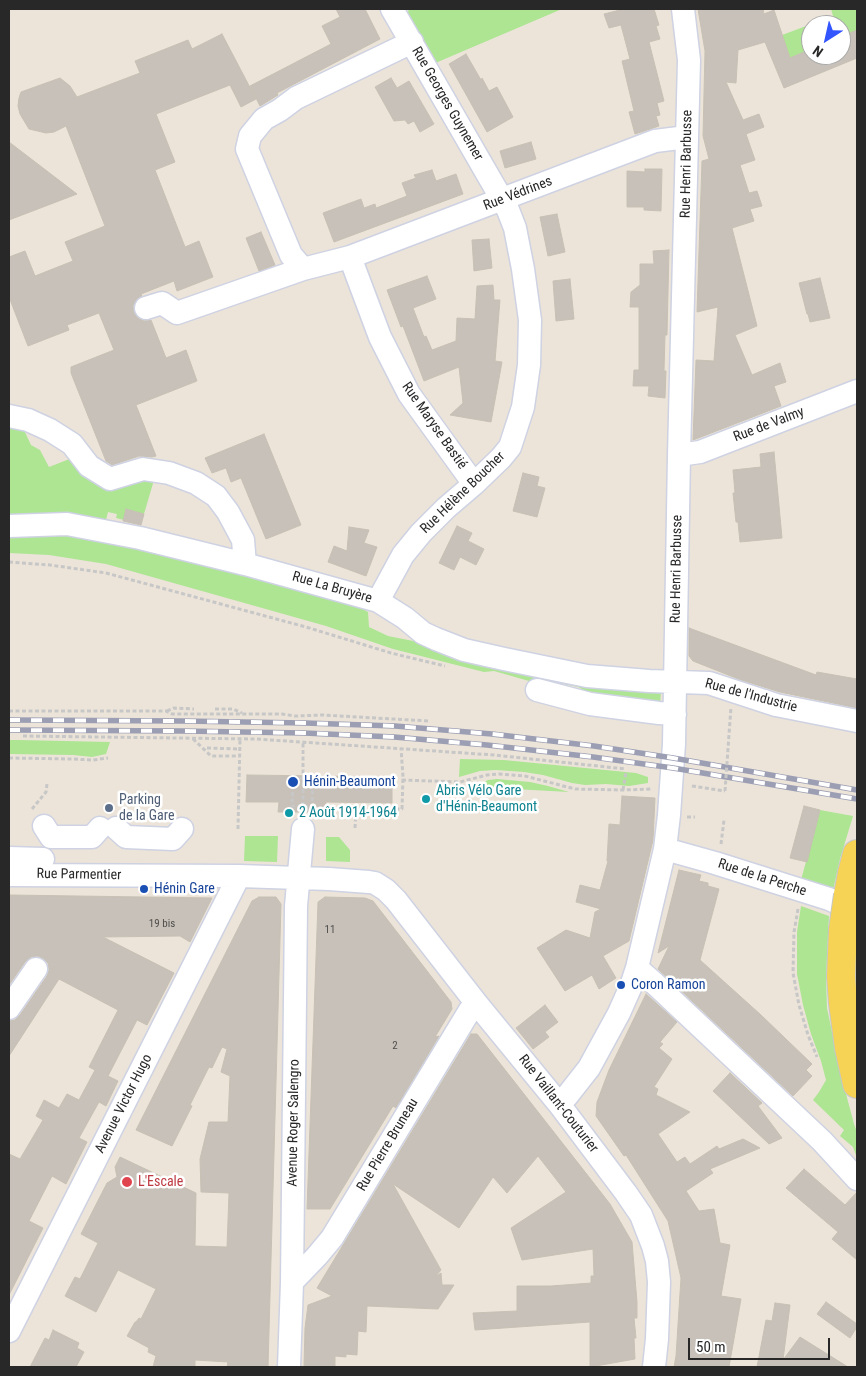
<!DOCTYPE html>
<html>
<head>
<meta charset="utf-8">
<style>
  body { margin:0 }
  #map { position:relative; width:866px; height:1376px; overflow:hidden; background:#ece4d9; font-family:"Roboto Condensed",sans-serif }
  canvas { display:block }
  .frame { position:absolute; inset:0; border:10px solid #282828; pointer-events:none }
  .north { position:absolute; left:801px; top:15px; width:50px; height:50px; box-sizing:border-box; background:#fff; border:1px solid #a9a9a9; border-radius:50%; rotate:215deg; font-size:14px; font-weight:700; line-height:20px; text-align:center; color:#282828 }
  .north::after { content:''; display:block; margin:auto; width:18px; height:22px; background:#35f; clip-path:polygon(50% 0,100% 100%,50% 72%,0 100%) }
  .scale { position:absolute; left:688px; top:1338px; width:142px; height:22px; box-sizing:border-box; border:2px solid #282828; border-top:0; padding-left:6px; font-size:15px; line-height:18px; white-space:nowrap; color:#282828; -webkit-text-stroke:4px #fff; paint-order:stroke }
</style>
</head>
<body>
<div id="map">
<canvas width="866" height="1376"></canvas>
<div class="frame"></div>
<div class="north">N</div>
<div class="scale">50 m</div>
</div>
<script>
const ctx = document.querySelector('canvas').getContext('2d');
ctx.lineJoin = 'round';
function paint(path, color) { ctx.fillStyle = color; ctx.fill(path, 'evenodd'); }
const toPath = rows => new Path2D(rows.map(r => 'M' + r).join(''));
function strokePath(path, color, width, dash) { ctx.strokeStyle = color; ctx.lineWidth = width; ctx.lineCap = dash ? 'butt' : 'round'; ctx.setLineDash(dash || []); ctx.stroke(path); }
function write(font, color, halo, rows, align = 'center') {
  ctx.font = font + ' "Roboto Condensed",sans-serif'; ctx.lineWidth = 5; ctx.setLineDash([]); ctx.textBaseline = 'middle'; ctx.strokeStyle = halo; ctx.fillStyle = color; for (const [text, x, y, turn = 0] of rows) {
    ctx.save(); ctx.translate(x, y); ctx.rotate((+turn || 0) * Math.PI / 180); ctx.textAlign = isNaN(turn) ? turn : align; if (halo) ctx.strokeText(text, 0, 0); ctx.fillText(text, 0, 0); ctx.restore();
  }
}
const green = toPath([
  [409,9,562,9,426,67,403,27],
  [831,9,857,9,857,33,856,31,841,37,841,25,811,25,811,49,790,58,782,35,833,16],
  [9,426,24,430,31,445,40,450,49,467,72,458,141,479,154,480,144,514,126,509,124,520,116,518,117,514,108,512,106,520,140,530,355,605,368,612,369,627,388,636,661,690,660,707,594,695,578,687,546,680,536,683,494,671,484,672,393,649,326,626,106,564,49,555,9,553],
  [9,740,19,740,110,742,106,754,92,757,73,755,9,754],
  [460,759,504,760,636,773,648,777,648,783,629,786,606,784,585,785,572,783,543,775,524,772,496,770,480,771,459,777],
  [497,779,530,782,548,786,569,792,477,787,482,783,488,780],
  [820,810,853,816,840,859,833,890,801,880],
  [245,836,278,836,277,862,244,861],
  [326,837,339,837,350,850,350,862,326,861],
  [801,906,829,916,826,978,827,1008,841,1075,854,1124,857,1132,857,1158,853,1147,840,1136,844,1130,813,1100,819,1092,826,1080,821,1061,811,1034,803,1005,797,974,797,932]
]);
const building = toPath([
  [336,9,365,9,380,39,277,93,278,95,260,106,250,86,331,44,322,26,340,17,336,9],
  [624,9,654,9,659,25,656,26,660,39,649,42,664,101,657,103,660,115,656,116,659,126,635,134,629,112,634,111,622,61,630,59,621,25,609,28,604,14,624,9],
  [698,9,763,9,764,14,774,10,790,58,811,49,811,55,841,55,841,37,857,30,857,58,784,88,765,42,738,50,736,83,726,82,743,120,759,114,764,127,746,134,755,160,740,165,749,193,757,191,762,206,750,209,754,221,732,228,757,326,735,335,752,375,780,363,786,382,774,386,781,406,693,440,696,360,714,361,718,307,697,312,702,161,709,159,703,136,705,51,698,9],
  [222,34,256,99,241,107,230,85,156,114,175,162,155,170,185,247,199,241,213,277,177,291,174,281,141,294,142,296,136,300,133,306,134,312,138,318,144,321,151,320,166,358,186,350,197,381,136,405,156,456,152,457,139,456,112,465,106,461,71,373,71,367,114,350,99,313,67,325,69,330,28,346,9,297,9,257,25,251,35,276,73,261,65,242,105,226,66,126,54,132,46,133,29,129,20,114,18,106,19,98,21,92,60,78,70,86,77,97,140,73,135,61,188,40,192,49,222,34],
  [466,54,481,80,482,78,489,91,497,87,513,117,487,132,449,64,466,54],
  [391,78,397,88,409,81,434,124,420,132,414,121,408,124,405,120,394,121,375,87,391,78],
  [9,142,77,194,9,220,9,142],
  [531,142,536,159,505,168,500,151,531,142],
  [645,169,662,169,661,211,644,210,644,207,627,207,627,171,645,172,645,169],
  [432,170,436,181,456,174,463,194,334,242,323,213,361,199,364,208,375,204,376,208,407,196,402,183,416,178,414,175,432,170],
  [557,214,565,252,548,256,540,217,557,214],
  [261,232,275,265,259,271,246,238,261,232],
  [489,239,492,268,474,271,472,240,489,239],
  [669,250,667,335,665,335,664,371,666,371,665,398,648,396,649,386,633,386,634,370,639,370,639,307,630,307,631,292,640,285,640,264,654,264,653,251,669,250],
  [427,276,436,299,413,308,424,337,426,336,432,350,456,341,457,318,475,319,477,286,493,285,494,300,500,300,495,361,502,362,491,422,450,415,463,403,459,367,424,381,403,326,401,327,387,290,427,276],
  [820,278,830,318,810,322,808,314,807,314,799,283,820,278],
  [570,279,574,319,556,321,553,281,570,279],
  [264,434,301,525,266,539,241,478,231,482,226,468,212,473,205,458,264,434],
  [774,452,782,538,740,542,738,522,736,522,733,493,735,493,733,470,761,467,760,454,774,452],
  [523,473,539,477,537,486,545,488,537,517,513,511,523,473],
  [126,509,144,514,141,525,123,521,126,509],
  [457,526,472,533,468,541,484,549,476,565,460,557,454,570,439,563,457,526],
  [349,527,369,530,364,543,377,547,366,576,328,562,334,546,347,551,349,527],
  [689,628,816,675,817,672,857,679,857,708,780,692,741,680,693,661,689,656,689,628],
  [247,775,392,777,392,803,326,802,326,812,278,812,279,802,246,802,247,775],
  [622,796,655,798,653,840,629,941,603,956,616,978,599,989,592,975,565,991,537,948,566,930,590,938,595,912,601,909,576,902,580,885,600,890,608,861,607,861,609,824,620,825,622,796],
  [804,806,820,810,807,862,790,858,804,806],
  [679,870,701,875,699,881,708,883,708,886,719,889,700,960,761,1015,812,1064,806,1070,812,1076,793,1096,658,969,669,946,658,953,679,870],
  [9,895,212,898,190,942,180,936,103,937,174,973,147,1025,137,1020,108,1076,118,1081,106,1106,99,1102,79,1138,87,1142,66,1184,52,1176,29,1221,43,1228,9,1295,9,1154,20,1159,43,1120,36,1116,44,1100,59,1108,67,1094,79,1100,95,1070,89,1067,118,1010,59,979,9,1056,9,1021,15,1020,20,1015,47,976,49,970,48,963,44,959,38,956,31,957,25,962,9,985,9,895],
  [259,897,276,897,281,904,268,1367,227,1367,228,1362,195,1360,195,1367,153,1367,156,1356,148,1352,149,1348,127,1336,135,1322,136,1322,139,1318,141,1319,156,1289,118,1270,96,1312,65,1296,75,1277,80,1279,98,1243,81,1234,107,1183,117,1177,115,1167,120,1157,196,1193,195,1246,227,1247,229,1193,201,1192,200,1159,209,1122,228,1122,230,1076,221,1072,227,1049,222,1047,212,1068,209,1067,190,1105,192,1106,172,1146,136,1130,252,901,259,897],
  [325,897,365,898,373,901,451,1002,452,1009,435,1037,439,1036,396,1108,393,1106,330,1209,307,1209,318,902,325,897],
  [646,994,677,1022,660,1042,663,1044,659,1048,672,1059,654,1087,658,1089,656,1095,690,1112,658,1134,677,1162,685,1157,690,1164,717,1146,719,1149,743,1139,760,1148,710,1169,713,1173,686,1191,699,1211,714,1209,720,1243,730,1245,721,1296,741,1299,729,1367,674,1367,676,1356,681,1278,668,1221,626,1155,624,1156,596,1116,597,1102,609,1070,646,994],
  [545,1005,558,1022,545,1032,549,1037,533,1049,516,1028,545,1005],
  [471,1034,477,1034,589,1177,610,1204,632,1242,637,1302,637,1318,634,1318,636,1338,634,1338,635,1359,590,1367,590,1322,475,1330,473,1313,517,1311,517,1286,551,1286,591,1283,591,1276,594,1276,593,1249,522,1260,511,1228,566,1192,538,1156,507,1193,493,1177,459,1228,393,1184,441,1270,435,1277,441,1273,442,1285,454,1285,438,1309,367,1306,366,1332,358,1331,357,1355,346,1354,346,1357,335,1356,335,1367,304,1367,305,1328,308,1305,332,1296,317,1288,471,1034],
  [730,1073,762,1103,758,1106,782,1138,769,1144,713,1091,730,1073],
  [804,1169,845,1205,857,1192,857,1260,832,1239,838,1232,786,1188,804,1169],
  [826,1302,857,1324,857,1327,850,1338,817,1314,826,1302],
  [775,1303,790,1305,783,1360,800,1337,848,1367,757,1367,766,1320,772,1321,775,1303],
  [53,1330,79,1343,77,1348,84,1352,76,1367,30,1367,45,1338,49,1340,53,1330]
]);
const path = toPath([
  [9,562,50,565,106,573,306,627,391,653,445,666],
  [215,709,233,709,242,713],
  [9,711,166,711,172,714,282,714,295,716,322,715,429,721],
  [167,711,174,708,194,709],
  [23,736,256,739,494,755,626,769],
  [193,739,211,756,240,756],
  [207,748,240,749],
  [9,758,72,759,93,760,108,758],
  [293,778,313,778,312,806,292,806,293,778],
  [402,780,460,782,487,775,499,774,525,776,575,789,623,790,651,789],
  [692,786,725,791],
  [623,790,626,772],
  [303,806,303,742],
  [32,809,46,792,47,784],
  [687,817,695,817],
  [355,828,356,809,402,809,403,777,401,748],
  [238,829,240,739],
  [721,844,724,820],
  [798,909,794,932,793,973,799,1005,808,1035,817,1057]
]);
const minor = toPath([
  [350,257,380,337,409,394,474,484],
  [303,269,291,255,247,149,250,136,264,119,280,110,296,98,412,42],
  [146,308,162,303,177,313,303,269,350,257,655,141,687,137],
  [9,416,28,420,50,430,72,444,89,466,110,479,143,469,169,473,196,483,216,496,228,512,243,540,245,564],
  [679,455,700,452,857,391],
  [9,526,67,524,140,538,245,564,378,601,405,618,423,633,436,639,464,650,504,659,587,676,649,681,709,683,776,705,857,721],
  [378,601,403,555,421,533,446,508,474,484,501,458,510,447,523,407,529,365,530,320,523,269,515,228,508,210,392,9],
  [537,690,590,704,659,713,675,714],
  [44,826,51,837,92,837,100,828],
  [116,828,126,837,173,839,182,829],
  [665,849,715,863,829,899,857,912],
  [9,858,43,859],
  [9,875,239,876,329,879,369,882,375,883,386,890,396,900,477,1004,559,1104,626,1193,641,1215,653,1246,657,1261,659,1282,657,1339,654,1367],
  [637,968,654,983,822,1141,857,1179],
  [9,1008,36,969],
  [559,1104,567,1096,589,1068,619,1013,631,986,637,968,665,849,669,815,674,744,679,455,689,60,683,9],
  [292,1282,317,1256,332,1238,470,1010,477,1004],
  [9,1331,239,876],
  [289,1367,292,1282,296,906,303,829]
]);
const major = toPath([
  [848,895,852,873,857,854],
  [843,930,841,976,843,1003,849,1048,857,1084]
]);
const rail = toPath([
  [9,720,182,721,305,723,395,726,492,734,594,746,673,758,857,790],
  [9,730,182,731,304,733,394,737,487,745,593,757,673,768,857,799]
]);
const pathBridge = toPath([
  [725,791,731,707]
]);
const majorBridge = toPath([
  [843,930,848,895]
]);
const markers = [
  [293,782,6,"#1a4fb4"],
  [426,799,5,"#0f9aa8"],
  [109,808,5,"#5c6f8a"],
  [289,813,5,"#0f9aa8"],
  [144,889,5,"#1a4fb4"],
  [621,985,5,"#1a4fb4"],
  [127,1182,6,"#e0444e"]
];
const numberNames = [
  ["19 bis",162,924],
  ["11",330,930],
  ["2",395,1046]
];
const streetNames = [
  ["Rue Georges Guynemer",447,104,60],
  ["Rue Henri Barbusse",687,164,-89],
  ["Rue Védrines",518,194,-21],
  ["Rue de Valmy",769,425,-21],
  ["Rue Maryse Bastié",434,426,55],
  ["Rue Hélène Boucher",463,493,-44],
  ["Rue Henri Barbusse",677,569,-89],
  ["Rue La Bruyère",332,588,16],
  ["Rue de l'Industrie",751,696,15],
  ["Rue Parmentier",79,875,1],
  ["Rue de la Perche",762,878,18],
  ["Avenue Victor Hugo",124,1104,-63],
  ["Rue Vaillant-Couturier",558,1104,52],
  ["Avenue Roger Salengro",294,1123,-89],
  ["Rue Pierre Bruneau",388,1145,-59]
];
const transitNames = [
  ["Hénin-Beaumont",304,782],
  ["Hénin Gare",154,889],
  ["Coron Ramon",631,985]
];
const cultureNames = [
  ["Abris Vélo Gare",436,791],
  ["d'Hénin-Beaumont",436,807],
  ["2 Août 1914-1964",299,813]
];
const serviceNames = [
  ["Parking",119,800],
  ["de la Gare",119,816]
];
const healthNames = [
  ["L'Escale",138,1182]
];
paint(green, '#ade593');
paint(building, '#c7c1b9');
strokePath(building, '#c7c0b3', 1);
strokePath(minor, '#ced2e2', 25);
strokePath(major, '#c7c7c7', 30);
strokePath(path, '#c7c7c7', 3, [4, 2.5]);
strokePath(minor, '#fff', 22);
strokePath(major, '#f6d354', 28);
strokePath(rail, '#9c9fb4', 5.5);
strokePath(rail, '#fff', 4, [11]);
strokePath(majorBridge, '#c7c7c7', 30, []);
strokePath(pathBridge, '#c7c7c7', 3, [4, 2.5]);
strokePath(majorBridge, '#f6d354', 28);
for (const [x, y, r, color] of markers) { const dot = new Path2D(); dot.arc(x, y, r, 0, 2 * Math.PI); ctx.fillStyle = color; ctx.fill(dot); strokePath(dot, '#fff', 2); }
write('11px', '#504e4c', null, numberNames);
write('14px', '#282828', '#fff', streetNames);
write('14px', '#164399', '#fff', transitNames, 'left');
write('14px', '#0d838f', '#fff', cultureNames, 'left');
write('14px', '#4e5e75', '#fff', serviceNames, 'left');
write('14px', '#be3a42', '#fff', healthNames, 'left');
</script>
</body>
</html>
